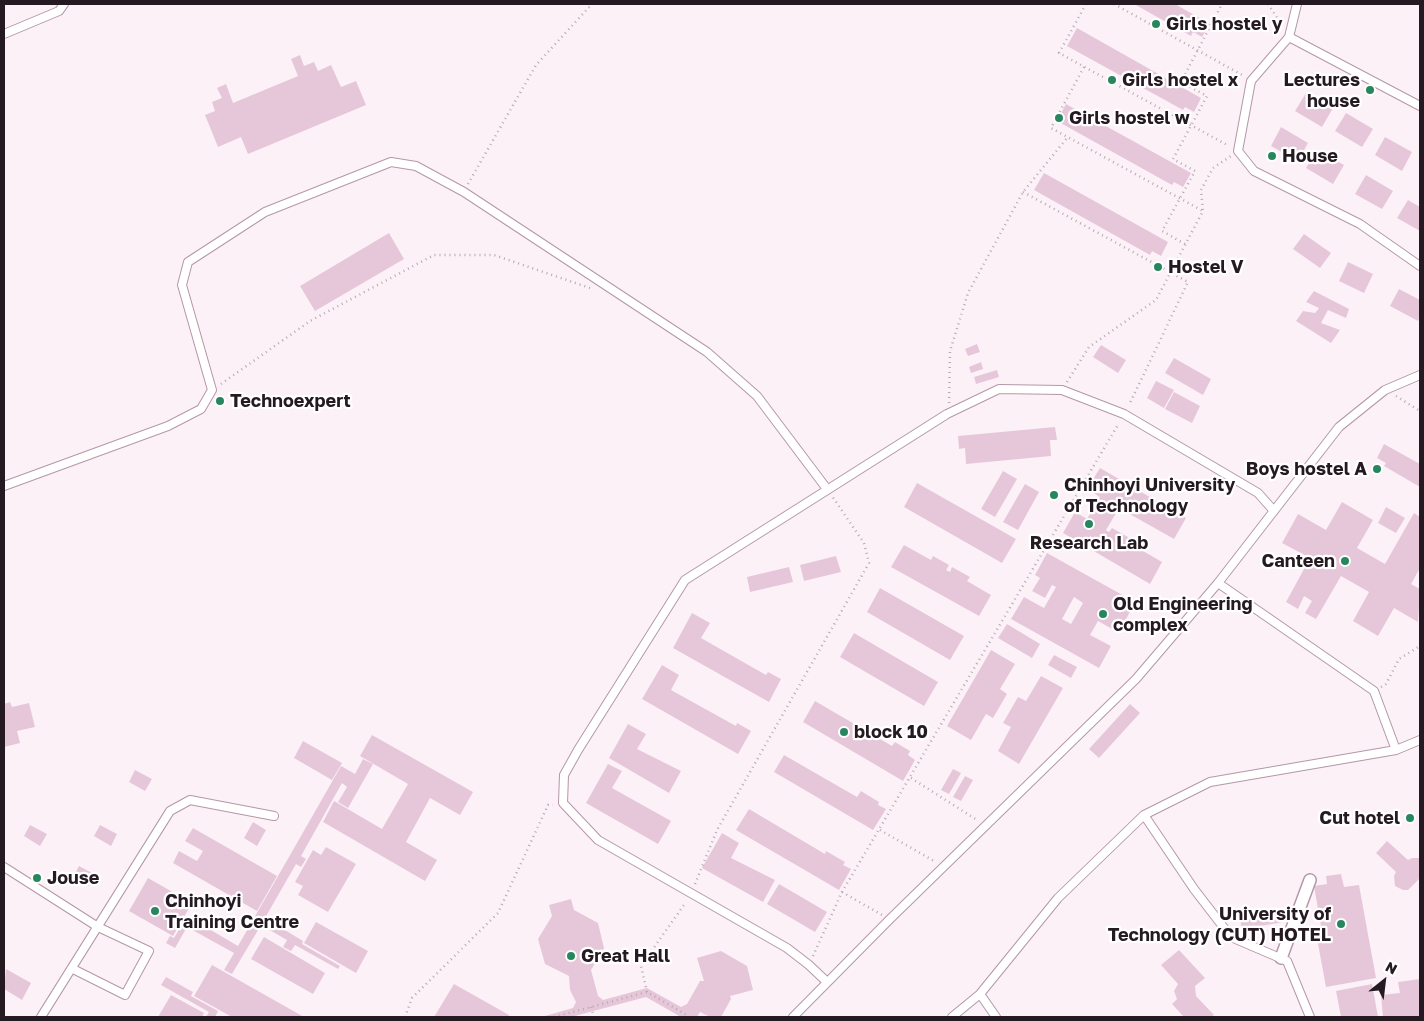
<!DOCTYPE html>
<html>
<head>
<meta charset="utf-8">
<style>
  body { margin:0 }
  #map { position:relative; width:1424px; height:1021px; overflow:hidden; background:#fdf1f8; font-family:"Golos Text",sans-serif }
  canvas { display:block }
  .frame { position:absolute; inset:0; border:5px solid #251a21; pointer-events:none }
  .north { position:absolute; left:1359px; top:956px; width:50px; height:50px; -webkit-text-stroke:4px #fff; paint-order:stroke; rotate:29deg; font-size:14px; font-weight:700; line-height:20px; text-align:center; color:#251a21 }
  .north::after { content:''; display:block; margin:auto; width:18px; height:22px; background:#251a21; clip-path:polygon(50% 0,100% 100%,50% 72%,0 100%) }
</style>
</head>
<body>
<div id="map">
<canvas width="1424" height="1021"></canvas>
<div class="frame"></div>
<div class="north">N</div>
</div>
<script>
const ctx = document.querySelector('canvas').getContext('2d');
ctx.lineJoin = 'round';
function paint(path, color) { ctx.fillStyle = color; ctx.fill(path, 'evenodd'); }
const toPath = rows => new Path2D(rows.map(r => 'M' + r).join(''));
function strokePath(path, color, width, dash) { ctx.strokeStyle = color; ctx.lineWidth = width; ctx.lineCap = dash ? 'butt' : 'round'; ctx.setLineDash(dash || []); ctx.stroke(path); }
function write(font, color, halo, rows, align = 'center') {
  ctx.font = font + ' "Golos Text",sans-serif'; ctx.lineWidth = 4.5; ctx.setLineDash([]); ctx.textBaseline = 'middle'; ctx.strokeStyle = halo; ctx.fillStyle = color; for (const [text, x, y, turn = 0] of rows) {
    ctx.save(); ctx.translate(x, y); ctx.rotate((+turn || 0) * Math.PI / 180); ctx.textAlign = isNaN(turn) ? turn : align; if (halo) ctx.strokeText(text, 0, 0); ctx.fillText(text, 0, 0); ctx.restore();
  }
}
const building = toPath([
  [1134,4,1175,4,1210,24,1202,37,1193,32,1191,36],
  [1077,28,1201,98,1194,112,1185,107,1183,110,1067,46],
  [300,55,304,66,314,62,318,71,331,65,341,87,356,81,366,105,248,154,241,137,218,147,205,115,215,111,212,102,222,98,217,88,226,84,233,103,298,76,291,59],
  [1306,93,1333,108,1322,127,1295,111],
  [1066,104,1191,173,1183,187,1174,182,1172,185,1057,121],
  [1346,113,1373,129,1362,147,1335,131],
  [1281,127,1308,143,1298,161,1271,146],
  [1385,137,1412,152,1402,171,1375,155],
  [1317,150,1344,165,1333,184,1306,168],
  [1044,173,1168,242,1161,256,1152,251,1150,255,1034,190],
  [1366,175,1393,191,1382,209,1355,194],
  [1408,200,1420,207,1420,231,1397,218],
  [389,233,404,259,315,311,300,286],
  [1304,234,1331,253,1320,268,1293,249],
  [1348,262,1373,274,1364,293,1339,281],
  [1399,289,1420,300,1420,316,1418,321,1390,306],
  [1314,291,1349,309,1346,318,1328,310,1321,323,1340,330,1331,343,1296,321,1303,311,1315,313,1319,308,1306,302],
  [977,344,980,352,968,356,965,349],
  [1101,345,1126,360,1118,373,1093,357],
  [1174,358,1211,379,1203,395,1165,373],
  [981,362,983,369,971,373,969,367],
  [997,370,999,377,976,384,974,377],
  [1156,381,1174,390,1164,408,1147,398],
  [1174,392,1200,406,1192,423,1165,409],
  [1055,427,1057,440,1050,440,1051,456,966,464,965,448,959,449,958,436],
  [1384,444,1420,464,1420,487,1384,466,1386,463,1377,458],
  [1100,468,1186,518,1174,539,1119,508,1106,530,1109,532,1112,528,1133,540,1131,544,1162,562,1150,584,1063,533,1075,512,1087,519,1100,497,1087,489],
  [1003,471,1017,479,995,517,981,509],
  [917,483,1016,539,1002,563,904,507],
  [1025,484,1039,492,1018,530,1003,522],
  [1342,502,1373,520,1357,548,1385,564,1414,513,1420,517,1420,568,1411,584,1420,589,1418,622,1394,608,1378,636,1353,621,1369,592,1341,576,1316,619,1305,613,1312,601,1304,596,1298,609,1286,602,1310,558,1282,543,1298,514,1326,530],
  [1386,507,1405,518,1396,533,1378,523],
  [904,545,931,560,933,556,949,565,946,570,950,572,952,567,970,577,967,581,991,595,979,616,891,567],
  [1047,553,1135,602,1123,625,1118,622,1114,630,1098,621,1090,635,1111,646,1099,668,1011,619,1024,597,1044,608,1056,587,1052,585,1045,598,1032,591,1040,578,1035,575],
  [1074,597,1083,603,1071,624,1062,619],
  [836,556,841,572,804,581,800,565],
  [789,567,793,582,750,592,747,577],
  [880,588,964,636,950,660,867,612],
  [692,613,710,623,701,638,766,675,768,672,781,679,769,702,673,648],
  [1007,624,1040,644,1032,658,998,638],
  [854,633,938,682,924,706,840,657],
  [991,650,1015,664,1000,689,1007,694,993,718,986,714,971,740,947,726],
  [1054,655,1077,667,1071,678,1048,665],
  [662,665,679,675,671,690,736,726,737,723,751,731,738,754,642,699],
  [1041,676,1063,688,1019,764,998,751,1011,727,1003,723,1018,697,1026,701],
  [815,701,892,746,895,742,910,751,908,755,915,760,903,781,803,722],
  [10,702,12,707,29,703,35,727,17,731,20,743,4,747,4,704],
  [1130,704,1140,713,1099,758,1089,749],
  [628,724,646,734,637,749,681,771,669,793,609,758],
  [372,735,473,792,460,815,430,798,406,842,437,860,425,881,323,822,334,801,382,829,408,784,360,756],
  [303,741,342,763,332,780,294,758],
  [784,755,857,797,861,791,879,802,878,805,886,809,873,830,774,772],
  [363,759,373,764,348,808,338,802,347,787,342,783,301,856,306,859,301,867,296,864,265,918,303,941,302,944,340,966,338,969,295,945,291,951,283,947,287,940,261,925,232,974,224,970,234,953,187,927,175,948,166,943,170,936,174,938,187,916,238,946,341,766,355,774],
  [608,764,622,771,612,788,671,821,658,844,586,803],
  [953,769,961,773,949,794,941,790],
  [135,770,152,779,145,791,129,782],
  [965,776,973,780,961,801,953,797],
  [749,809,825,854,826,851,845,862,843,865,851,869,839,890,736,830],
  [253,822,266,830,257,846,244,838],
  [30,825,47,834,40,846,24,836],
  [100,825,117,834,111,846,94,836],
  [193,828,277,876,257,911,173,863,179,851,197,861,203,851,185,841],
  [722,833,739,843,731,858,775,880,763,902,702,868],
  [1387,841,1408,860,1412,858,1420,858,1420,878,1408,890,1403,890,1395,886,1394,876,1396,872,1376,853],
  [326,847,356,864,328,912,298,895,303,886,295,882,313,850,321,855],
  [79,866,96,875,89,886,73,877],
  [1341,874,1344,887,1359,885,1376,978,1326,987,1316,933,1322,932,1314,886,1327,884,1326,876],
  [148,878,192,903,173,936,129,911],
  [779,884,827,912,815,932,767,904],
  [571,899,574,910,598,923,604,948,591,970,598,996,603,1000,647,988,681,1007,687,1004,700,981,704,981,697,958,721,951,747,966,753,990,730,996,731,999,721,1017,710,1017,700,1012,697,1017,681,1017,646,997,571,1017,541,1017,573,1008,576,1002,570,990,569,976,545,964,538,939,552,916,549,905],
  [1282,908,1284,922,1242,929,1239,916],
  [316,922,368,951,356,973,304,943],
  [264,937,325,973,313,994,251,959],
  [1179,950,1205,978,1195,986,1196,996,1214,1015,1211,1017,1184,1017,1172,1004,1177,999,1174,991,1178,984,1161,965],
  [212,965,304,1017,232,1017,194,996],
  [6,969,31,983,22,1000,4,989],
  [166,977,193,992,191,996,218,1011,215,1017,206,1017,209,1012,161,985],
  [1420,979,1420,1017,1383,1017,1381,995,1400,993,1398,982],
  [454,984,509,1015,508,1017,434,1017],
  [1372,984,1378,1017,1341,1017,1336,991],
  [171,995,204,1013,202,1017,158,1017]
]);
const path = toPath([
  [1086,4,1059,53,1229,146],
  [1114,4,1244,76],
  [1268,4,1282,25],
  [1084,67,1051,128,1203,211],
  [468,184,536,65,592,4],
  [1023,192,1188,282,1129,405],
  [1185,244,1162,231,1195,171,1173,159,1207,96,1181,82,1222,4],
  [1067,382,1089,347,1156,300,1203,211,1201,190,1213,168,1231,156],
  [221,384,310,321,434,255,494,255,590,288],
  [1396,396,1420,411],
  [949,403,950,351,968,293,1023,192,1067,138],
  [1381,687,1386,684,1399,659,1420,646],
  [911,778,977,820],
  [880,830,934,861],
  [695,884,717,830,869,563,864,543,832,496],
  [842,892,882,915],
  [813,956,842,892,1119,423],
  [647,992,641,966,686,902],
  [591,1007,594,1017],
  [405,1017,412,998,498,913,548,805,553,805],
  [554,1017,647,992,690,1017]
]);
const service = toPath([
  [4,34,59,11,64,4],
  [1289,37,1297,4],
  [1420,106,1289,37,1251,81,1238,151,1254,171,1360,224,1420,266],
  [4,486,168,426,201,409,212,390,182,285,188,262,265,212,391,162,416,166,464,192,707,352,757,396,827,489],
  [1218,583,1374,691,1396,750],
  [1144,815,1194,889,1231,937,1287,961,1310,1017],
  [4,867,98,927,149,951,125,995,73,969],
  [827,982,809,965,787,948,598,840,563,803,564,775,578,750,685,580,947,414,999,389,1062,390,1124,414,1258,493,1274,511],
  [980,994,996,1017],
  [41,1017,170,811,190,800,274,816],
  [793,1017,890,919,1136,679,1218,583,1339,427,1385,390,1420,375],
  [952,1017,980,994,1058,898,1144,815,1210,782,1396,750,1420,740]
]);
const pedestrian = toPath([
  [1281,958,1310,880]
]);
const markers = [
  [1156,24,5,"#27865e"],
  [1112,80,5,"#27865e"],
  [1370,90,5,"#27865e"],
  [1059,118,5,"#27865e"],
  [1272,156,5,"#27865e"],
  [1158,267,5,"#27865e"],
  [220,401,5,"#27865e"],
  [1377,469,5,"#27865e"],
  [1054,495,5,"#27865e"],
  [1089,524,5,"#27865e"],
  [1345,561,5,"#27865e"],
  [1103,614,5,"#27865e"],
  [844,732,5,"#27865e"],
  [1410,818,5,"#27865e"],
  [37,878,5,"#27865e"],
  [155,911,5,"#27865e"],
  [1341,924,5,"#27865e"],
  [571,956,5,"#27865e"]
];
const poiNames = [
  ["Girls hostel y",1166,24],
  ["Girls hostel x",1122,80],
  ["Lectures",1360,80,"right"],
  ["house",1360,101,"right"],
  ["Girls hostel w",1069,118],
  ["House",1282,156],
  ["Hostel V",1168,267],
  ["Technoexpert",230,401],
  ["Boys hostel A",1367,469,"right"],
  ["Chinhoyi University",1064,485],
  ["of Technology",1064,506],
  ["Research Lab",1089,543,"center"],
  ["Canteen",1335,561,"right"],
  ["Old Engineering",1113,604],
  ["complex",1113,625],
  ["block 10",854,732],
  ["Cut hotel",1400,818,"right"],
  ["Jouse",47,878],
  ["Chinhoyi",165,901],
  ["Training Centre",165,922],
  ["University of",1331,914,"right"],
  ["Technology (CUT) HOTEL",1331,935,"right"],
  ["Great Hall",581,956]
];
paint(building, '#e6c7da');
strokePath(service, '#b497a8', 10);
strokePath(pedestrian, '#b497a8', 14);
strokePath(path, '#b5aab1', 2.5, [1, 4]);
strokePath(service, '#fff', 8);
strokePath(pedestrian, '#fff', 11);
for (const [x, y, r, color] of markers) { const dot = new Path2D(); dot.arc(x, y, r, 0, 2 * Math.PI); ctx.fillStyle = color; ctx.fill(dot); strokePath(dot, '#fff', 2); }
write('bold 18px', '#251a21', '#fff', poiNames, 'left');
</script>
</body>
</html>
